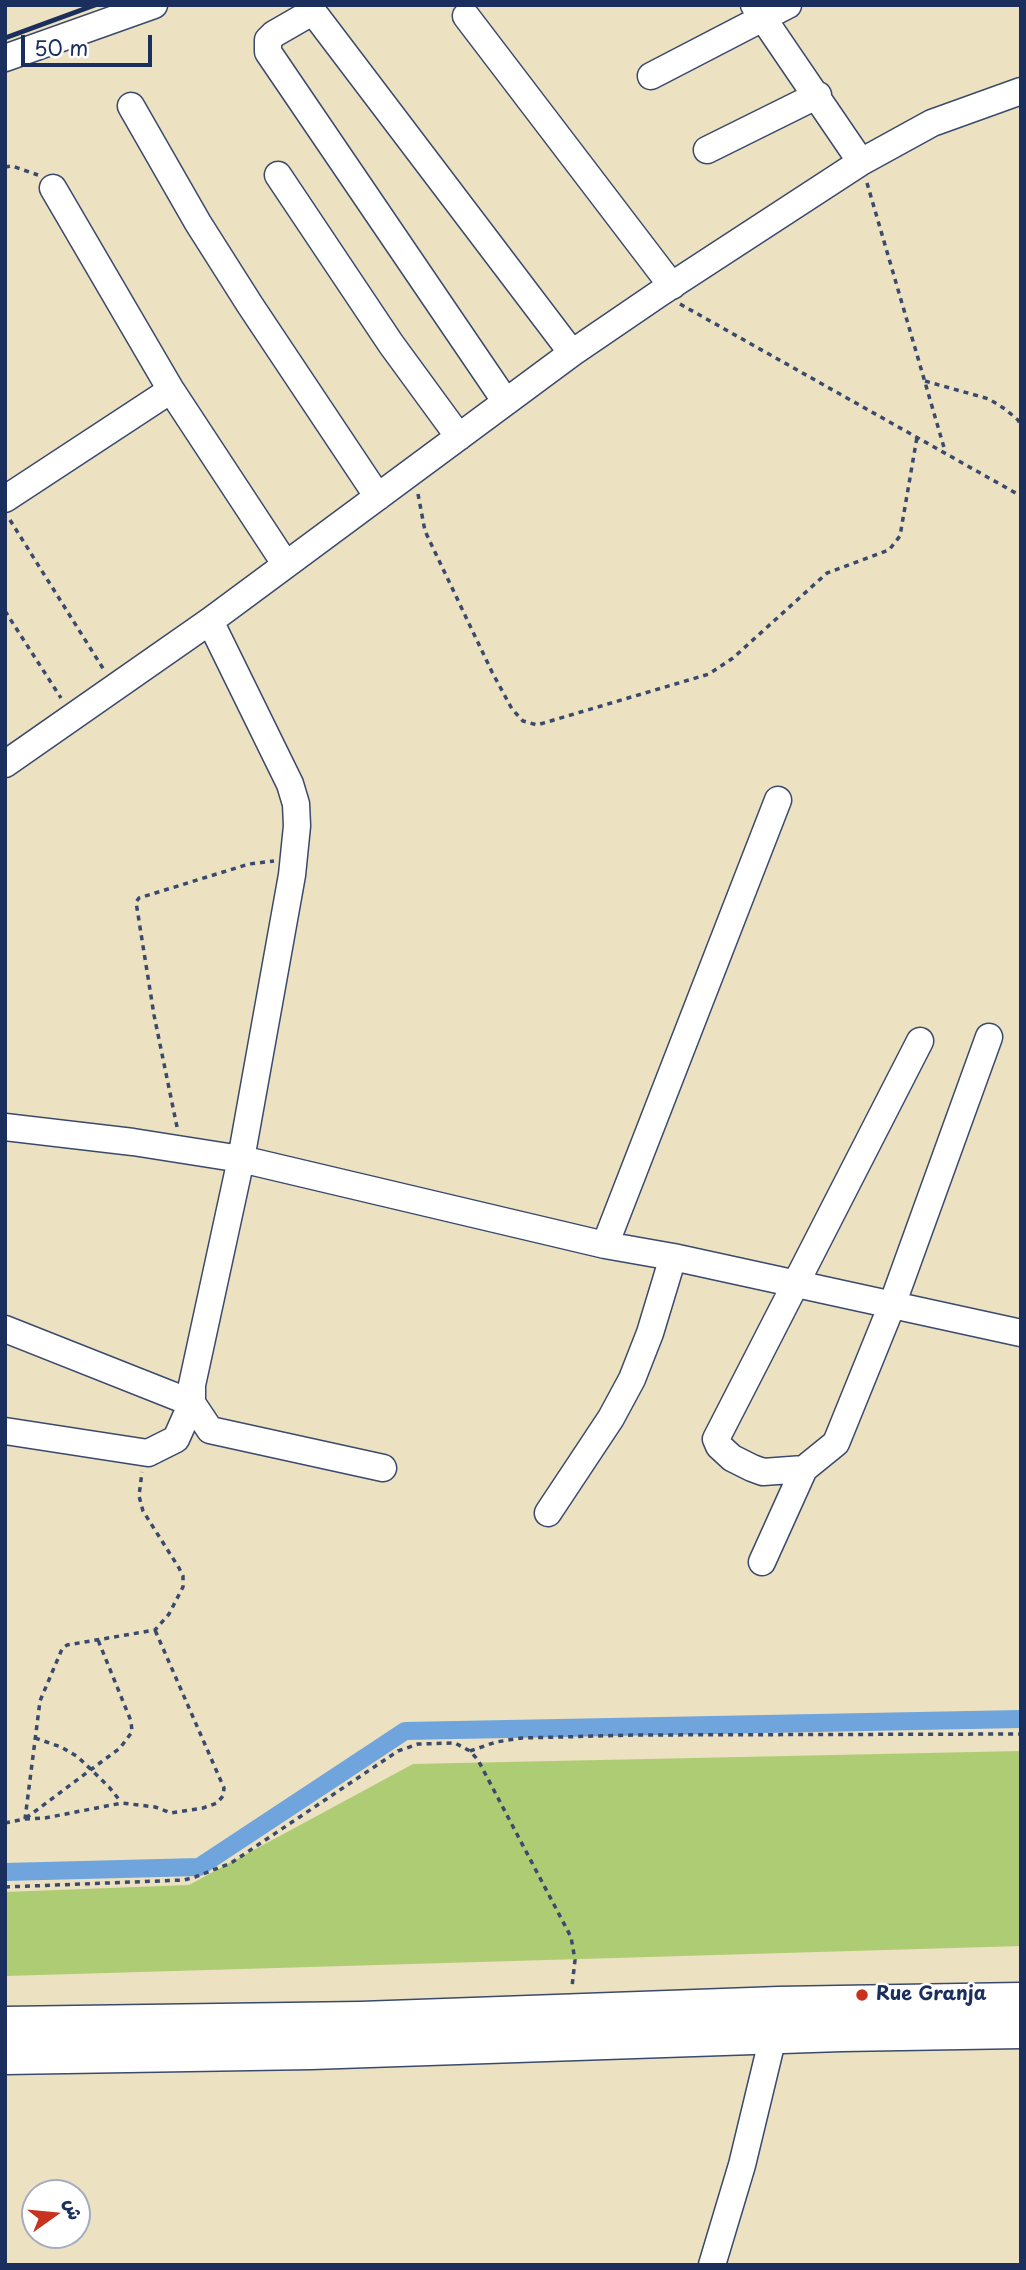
<!DOCTYPE html>
<html>
<head>
<meta charset="utf-8">
<style>
  body { margin:0 }
  #map { position:relative; width:1026px; height:2270px; overflow:hidden; background:#ece1c1; font-family:"Playpen Sans","Playpen Sans Arabic",sans-serif }
  canvas { display:block }
  .frame { position:absolute; inset:0; border:7px solid #1b2f5e; pointer-events:none }
  .north { position:absolute; left:21px; top:2179px; width:70px; height:70px; box-sizing:border-box; background:#fff; border:2px solid #a4acbf; border-radius:50%; rotate:75deg; font-size:19px; font-weight:700; line-height:28px; text-align:center; color:#1b2f5e }
  .north::after { content:''; display:block; margin:auto; width:24px; height:32px; background:#c8321e; clip-path:polygon(50% 0,100% 100%,50% 72%,0 100%) }
  .scale { position:absolute; left:21px; top:35px; width:131px; height:32px; box-sizing:border-box; border:4px solid #1b2f5e; border-top:0; padding-left:9px; font-size:21px; line-height:24px; white-space:nowrap; color:#1b2f5e; -webkit-text-stroke:5px #fff; paint-order:stroke }
</style>
</head>
<body>
<div id="map">
<canvas width="1026" height="2270"></canvas>
<div class="frame"></div>
<div class="north">ش</div>
<div class="scale">50 m</div>
</div>
<script>
const ctx = document.querySelector('canvas').getContext('2d');
ctx.lineJoin = 'round';
function paint(path, color) { ctx.fillStyle = color; ctx.fill(path, 'evenodd'); }
const toPath = rows => new Path2D(rows.map(r => 'M' + r).join(''));
function strokePath(path, color, width, dash) { ctx.strokeStyle = color; ctx.lineWidth = width; ctx.lineCap = dash ? 'butt' : 'round'; ctx.setLineDash(dash || []); ctx.stroke(path); }
function write(font, color, halo, rows, align = 'center') {
  ctx.font = font + ' "Playpen Sans",sans-serif'; ctx.lineWidth = 5; ctx.setLineDash([]); ctx.textBaseline = 'middle'; ctx.strokeStyle = halo; ctx.fillStyle = color; for (const [text, x, y, turn = 0] of rows) {
    ctx.save(); ctx.translate(x, y); ctx.rotate((+turn || 0) * Math.PI / 180); ctx.textAlign = isNaN(turn) ? turn : align; if (halo) ctx.strokeText(text, 0, 0); ctx.fillText(text, 0, 0); ctx.restore();
  }
}
const green = toPath([
  [1021,1751,1021,1946,5,1976,5,1892,189,1885,413,1764]
]);
const canal = toPath([
  [5,1872,199,1867,405,1731,1021,1719]
]);
const path = toPath([
  [5,167,12,166,38,175],
  [867,183,945,451],
  [680,304,1021,496],
  [925,381,989,399,1005,409,1018,420,1021,426],
  [418,494,425,531,492,672,512,709,523,721,537,725,709,674,733,658,827,573,889,550,900,536,917,437],
  [10,520,104,670],
  [5,611,61,698],
  [177,1127,154,1015,136,902,139,898,249,864,274,861],
  [35,1738,61,1747,78,1757,109,1787,121,1802],
  [470,1751,496,1742,522,1738,634,1735,1021,1734],
  [26,1818,120,1748,132,1732,131,1721,98,1640],
  [25,1819,45,1818,122,1803,155,1807,171,1813,203,1808,217,1803,223,1796,224,1788,155,1630],
  [5,1823,25,1819,40,1701,62,1649,67,1645,155,1630,169,1614,183,1587,183,1576,179,1568,143,1511,139,1496,142,1472],
  [5,1887,184,1880,195,1877,231,1863,398,1751,418,1744,455,1743,470,1751,478,1760,571,1937,575,1960,572,1987]
]);
const minor = toPath([
  [754,5,861,162],
  [466,16,672,286],
  [5,58,154,5],
  [651,76,788,5],
  [131,106,198,223,250,305,378,497],
  [707,150,818,95],
  [278,175,391,344,459,437],
  [53,188,171,390,286,565],
  [506,402,268,52,268,40,274,34,307,15,317,17,572,353],
  [5,499,171,390],
  [210,621,290,784,296,804,297,826,292,875,241,1159,192,1385,192,1403,210,1430,383,1468],
  [5,764,210,621,572,353,660,293,861,162,932,123,1021,91],
  [5,1127,133,1142,241,1159,605,1245,673,1257,1021,1333],
  [605,1245,778,800],
  [5,1329,192,1403,176,1439,148,1453,5,1431],
  [804,1469,763,1472,752,1468,732,1458,719,1446,716,1439,920,1041],
  [548,1513,611,1418,632,1379,650,1333,673,1257],
  [762,1562,804,1469,836,1443,892,1305,989,1037],
  [712,2265,742,2165,777,2020]
]);
const highway = toPath([
  [5,2026,361,2021,779,2006,1021,2002],
  [5,2055,311,2050,841,2032,1021,2029]
]);
const rail = toPath([
  [5,38,95,5]
]);
const markers = [
  [862,1995,7,"#c8321e"]
];
const poiNames = [
  ["Rue Granja",876,1995]
];
paint(green, '#aecc73');
strokePath(canal, '#6fa4dc', 18);
strokePath(minor, '#3a4a6d', 29);
strokePath(highway, '#3a4a6d', 41);
strokePath(path, '#3a4a6d', 3.5, [5, 5]);
strokePath(minor, '#fff', 26);
strokePath(highway, '#fff', 38);
strokePath(rail, '#1b2f5e', 5);
for (const [x, y, r, color] of markers) { const dot = new Path2D(); dot.arc(x, y, r, 0, 2 * Math.PI); ctx.fillStyle = color; ctx.fill(dot); strokePath(dot, '#fff', 2.5); }
write('bold 19px', '#1b2f5e', '#fff', poiNames, 'left');
</script>
</body>
</html>
